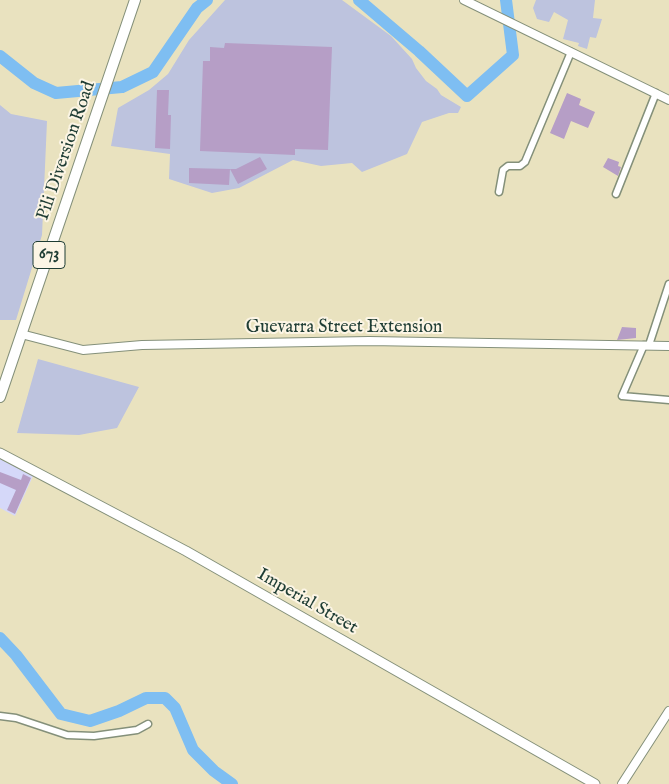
<!DOCTYPE html>
<html>
<head>
<meta charset="utf-8">
<style>
  body { margin:0 }
  canvas { display:block; background:#e9e2bf }
</style>
</head>
<body>
<canvas width="669" height="784"></canvas>
<script>
const ctx = document.querySelector('canvas').getContext('2d');
ctx.lineJoin = 'round';
function paint(path, color) { ctx.fillStyle = color; ctx.fill(path, 'evenodd'); }
const toPath = rows => new Path2D(rows.map(r => 'M' + r).join(''));
function strokePath(path, color, width, dash) { ctx.strokeStyle = color; ctx.lineWidth = width; ctx.lineCap = dash ? 'butt' : 'round'; ctx.setLineDash(dash || []); ctx.stroke(path); }
function write(font, color, halo, rows, align = 'center') {
  ctx.font = font + ' "IM FELL English",serif'; ctx.lineWidth = 4; ctx.setLineDash([]); ctx.textBaseline = 'middle'; ctx.strokeStyle = halo; ctx.fillStyle = color; for (const [text, x, y, turn = 0] of rows) {
    ctx.save(); ctx.translate(x, y); ctx.rotate((+turn || 0) * Math.PI / 180); ctx.textAlign = isNaN(turn) ? turn : align; if (halo) ctx.strokeText(text, 0, 0); ctx.fillText(text, 0, 0); ctx.restore();
  }
}
const built = toPath([
  [0,459,33,476,15,516,0,508]
]);
const industrial = toPath([
  [225,0,342,0,391,36,412,59,416,68,426,81,437,89,441,95,461,107,458,113,449,113,422,122,407,154,362,172,352,163,321,166,293,160,239,188,212,193,169,179,170,154,111,146,118,108,149,90,168,74,189,40],
  [536,0,595,0,593,18,602,19,596,38,590,37,587,49,578,46,579,43,563,39,568,20,554,12,549,22,537,19,533,8],
  [0,105,11,114,47,121,42,235,16,320,0,320],
  [38,359,139,387,117,428,79,435,17,433]
]);
const river = toPath([
  [359,0,419,51,467,96,513,55,506,0],
  [0,56,34,83,56,93,122,87,153,72,197,8,207,0],
  [0,638,16,655,61,714,90,721,119,711,146,698,165,698,175,708,193,750,214,771,232,784]
]);
const building = toPath([
  [225,43,332,47,328,150,295,149,295,155,200,151,203,61,210,61,210,47,224,48],
  [157,90,169,90,168,115,171,115,170,149,155,148],
  [567,93,581,99,579,105,595,112,588,128,571,121,564,139,550,133],
  [260,157,267,169,238,184,230,169,236,169],
  [608,158,619,162,618,166,621,167,618,176,603,167],
  [189,168,230,169,229,185,189,183],
  [622,327,636,328,636,338,617,340],
  [0,472,21,480,23,474,31,478,15,514,7,510,16,490,0,483]
]);
const minor = toPath([
  [499,192,503,170,508,166,520,166,525,162,571,52],
  [616,194,656,93],
  [644,345,622,396,669,400],
  [649,345,669,284],
  [0,716,16,718,67,735,94,736,137,730,148,724]
]);
const tertiary = toPath([
  [464,0,669,100],
  [21,334,83,350,142,345,369,341,669,346],
  [622,784,669,711]
]);
const secondary = toPath([
  [0,453,186,551,595,784]
]);
const trunk = toPath([
  [0,397,135,0]
]);
const shields = [
  [49,255,32]
];
const shieldNames = [
  ["673",49,255]
];
const streetNames = [
  ["Pili Diversion Road",67,151,-71],
  ["Guevarra Street Extension",344,328],
  ["Imperial Street",307,602,30]
];
paint(built, '#d5d8f9');
paint(industrial, '#bdc3de');
strokePath(river, '#7ebef2', 12);
paint(building, '#b69ec6');
strokePath(minor, '#84907a', 9);
strokePath(tertiary, '#84907a', 10);
strokePath(secondary, '#84907a', 11);
strokePath(trunk, '#84907a', 12);
strokePath(minor, '#fff', 6);
strokePath(tertiary, '#fff', 8);
strokePath(secondary, '#fff', 9);
strokePath(trunk, '#fff', 10);
for (const [x, y, w] of shields) { const box = new Path2D(); box.roundRect(x - w / 2, y - 13.5, w, 27, 4); ctx.fillStyle = '#fcf5e5'; ctx.fill(box); strokePath(box, '#1f3d34', 1); }
write('bold 16px', '#1f3d34', null, shieldNames);
write('18px', '#1f3d34', '#fcf5e5', streetNames);
</script>
</body>
</html>
